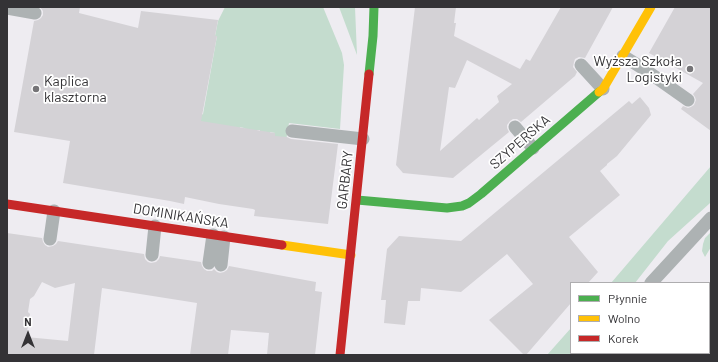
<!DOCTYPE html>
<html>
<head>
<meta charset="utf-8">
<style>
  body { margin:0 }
  #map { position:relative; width:718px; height:362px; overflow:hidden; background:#eeecf1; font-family:Barlow,sans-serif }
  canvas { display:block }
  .frame { position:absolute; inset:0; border:8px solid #343336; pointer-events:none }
  .legend { position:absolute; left:570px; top:282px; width:140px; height:72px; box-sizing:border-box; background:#fff; border:1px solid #aeadaf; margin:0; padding:5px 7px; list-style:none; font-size:12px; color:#343336 }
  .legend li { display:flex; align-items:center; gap:8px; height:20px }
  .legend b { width:20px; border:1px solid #aeadaf }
  .north { position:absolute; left:8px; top:314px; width:40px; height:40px; -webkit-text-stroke:3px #fff; paint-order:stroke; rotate:0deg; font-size:11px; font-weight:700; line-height:16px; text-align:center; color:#343336 }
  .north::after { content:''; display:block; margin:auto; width:14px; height:18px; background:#343336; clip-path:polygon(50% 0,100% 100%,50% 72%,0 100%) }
</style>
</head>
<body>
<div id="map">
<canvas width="718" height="362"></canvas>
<div class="frame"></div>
<ul class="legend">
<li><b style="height:5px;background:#4caf50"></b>Płynnie</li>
<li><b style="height:5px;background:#ffc107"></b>Wolno</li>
<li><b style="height:5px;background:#c62828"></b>Korek</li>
</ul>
<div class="north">N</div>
</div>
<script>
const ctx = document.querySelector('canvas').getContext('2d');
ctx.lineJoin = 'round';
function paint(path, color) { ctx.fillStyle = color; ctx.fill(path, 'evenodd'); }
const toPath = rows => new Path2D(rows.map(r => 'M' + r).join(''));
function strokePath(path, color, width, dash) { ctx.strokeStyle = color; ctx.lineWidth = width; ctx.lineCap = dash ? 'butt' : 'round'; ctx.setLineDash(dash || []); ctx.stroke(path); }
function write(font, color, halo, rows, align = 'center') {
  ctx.font = font + ' Barlow,sans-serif'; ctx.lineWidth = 3.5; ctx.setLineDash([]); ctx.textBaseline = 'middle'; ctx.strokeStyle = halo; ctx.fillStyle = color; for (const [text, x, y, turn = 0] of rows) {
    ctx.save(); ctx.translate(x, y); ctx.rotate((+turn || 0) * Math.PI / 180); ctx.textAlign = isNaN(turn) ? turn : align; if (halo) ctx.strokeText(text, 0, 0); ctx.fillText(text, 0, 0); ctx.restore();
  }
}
const green = toPath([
  [225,7,323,7,342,53,344,65,340,129,289,123,286,141,274,139,275,133,270,132,270,136,260,134,260,130,255,130,255,134,244,128,240,127,239,132,202,126,199,116,203,114,217,36,215,36,218,21],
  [339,7,355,7,357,55],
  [711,166,711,202,709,204,668,241,635,283,611,283],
  [711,232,711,247,705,257,702,251,703,244,705,238],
  [571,328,571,353,582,353,581,355,547,355]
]);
const building = toPath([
  [40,7,80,7,79,13,138,28,141,11,218,20,215,36,217,36,201,121,275,133,275,136,287,137,291,139,338,144,328,224,254,216,255,210,253,209,219,204,185,197,184,204,170,201,63,183,70,141,14,132,34,21,38,20,41,18,43,15,43,11],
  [415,7,456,7,454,23,456,23,454,36,520,69,526,59,530,61,561,7,613,7,585,58,579,57,575,59,574,62,573,67,577,72,575,76,521,122,517,119,513,119,510,121,507,125,507,128,509,132,453,178,403,173,396,165],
  [467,60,512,84,497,96,499,102,479,120,477,118,440,151,449,87,455,88],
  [675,7,711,7,711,131,681,109,683,106,688,108,691,107,694,105,696,100,695,97,693,94,703,83,649,53],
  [640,97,649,108,651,115,617,156,607,164,607,165,600,171,620,195,569,237,598,272,588,283,571,283,571,303,526,355,524,355,489,320,533,284,507,254,461,292,421,288,420,301,408,301,405,325,384,323,386,300,381,300,387,249,399,236,461,241,629,101,632,104],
  [7,233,42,238,43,242,45,245,48,247,53,246,56,244,58,241,144,254,145,259,148,262,151,263,156,262,159,259,160,256,201,262,202,266,204,269,207,271,212,271,214,269,217,272,220,273,224,272,227,270,229,266,316,282,315,291,322,292,315,355,267,355,269,333,231,330,228,355,190,355,197,303,102,288,94,355,7,355],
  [42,282,55,288,75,283,68,341,26,337,30,314,28,312,30,299,34,296]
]);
const lane = toPath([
  [7,8,35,13],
  [623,56,644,69,688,100],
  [581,65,603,89],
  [515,127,533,148],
  [292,131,363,139],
  [50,239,54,211],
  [152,255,155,226],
  [209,263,213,235],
  [221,265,224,237],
  [651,283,711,218],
  [593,355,594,353]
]);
const fast = toPath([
  [369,74,373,36,374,7],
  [357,200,447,208,462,206,469,203,481,194,599,92]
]);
const slow = toPath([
  [599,92,603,89,651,7],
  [282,245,351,255]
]);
const jam = toPath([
  [7,204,282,245],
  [340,355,369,74]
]);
const markers = [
  [690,69,4,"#757477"],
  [36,89,4,"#757477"]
];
const poiNames = [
  ["Wyższa Szkoła",682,61],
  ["Logistyki",682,77],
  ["Kaplica",44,81,"left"],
  ["klasztorna",44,97,"left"]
];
const streetNames = [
  ["SZYPERSKA",520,142,-41],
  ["GARBARY",345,180,-84],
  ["DOMINIKAŃSKA",181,216,9]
];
paint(green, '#c4dcce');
paint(building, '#d4d2d6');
strokePath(lane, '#adb2b3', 13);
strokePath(fast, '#4caf50', 9);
strokePath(slow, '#ffc107', 9);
strokePath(jam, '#c62828', 9);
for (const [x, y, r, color] of markers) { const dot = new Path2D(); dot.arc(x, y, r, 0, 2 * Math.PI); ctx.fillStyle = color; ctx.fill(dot); strokePath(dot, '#fff', 1.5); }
write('14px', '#343336', '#fff', poiNames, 'right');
write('14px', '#343336', '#fff', streetNames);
</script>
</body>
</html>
